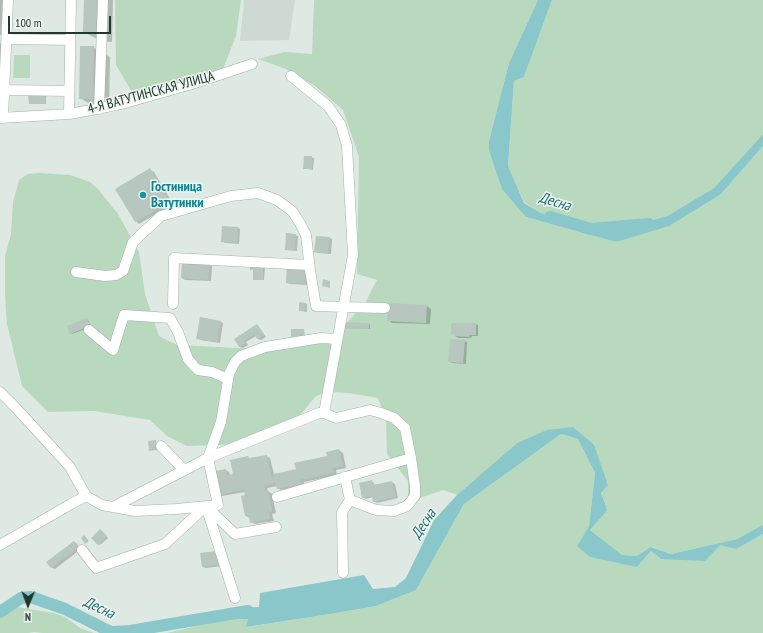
<!DOCTYPE html>
<html>
<head>
<meta charset="utf-8">
<style>
  body { margin:0 }
  #map { position:relative; width:763px; height:633px; overflow:hidden; background:#dfe9e3; font-family:"PT Sans Narrow",sans-serif }
  canvas { display:block }
  .north { position:absolute; left:8px; top:585px; width:40px; height:40px; -webkit-text-stroke:3px #eff6f2; paint-order:stroke; rotate:181deg; font-size:11px; font-weight:700; line-height:16px; text-align:center; color:#21382f }
  .north::after { content:''; display:block; margin:auto; width:14px; height:18px; background:#21382f; clip-path:polygon(50% 0,100% 100%,50% 72%,0 100%) }
  .scale { position:absolute; left:8px; top:16px; width:103px; height:18px; box-sizing:border-box; border:2px solid #21382f; border-top:0; padding-left:5px; font-size:12px; line-height:14px; white-space:nowrap; color:#21382f; -webkit-text-stroke:3px #eff6f2; paint-order:stroke }
</style>
</head>
<body>
<div id="map">
<canvas width="763" height="633"></canvas>
<div class="north">N</div>
<div class="scale">100 m</div>
</div>
<script>
const ctx = document.querySelector('canvas').getContext('2d');
ctx.lineJoin = 'round';
function paint(path, color) { ctx.fillStyle = color; ctx.fill(path, 'evenodd'); }
const toPath = rows => new Path2D(rows.map(r => 'M' + r).join(''));
function strokePath(path, color, width, dash) { ctx.strokeStyle = color; ctx.lineWidth = width; ctx.lineCap = dash ? 'butt' : 'round'; ctx.setLineDash(dash || []); ctx.stroke(path); }
function write(font, color, halo, rows, align = 'center') {
  ctx.font = font + ' "PT Sans Narrow",sans-serif'; ctx.lineWidth = 3; ctx.setLineDash([]); ctx.textBaseline = 'middle'; ctx.strokeStyle = halo; ctx.fillStyle = color; for (const [text, x, y, turn = 0] of rows) {
    ctx.save(); ctx.translate(x, y); ctx.rotate((+turn || 0) * Math.PI / 180); ctx.textAlign = isNaN(turn) ? turn : align; if (halo) ctx.strokeText(text, 0, 0); ctx.fillText(text, 0, 0); ctx.restore();
  }
}
const built = toPath([
  [244,0,295,0,289,40,240,41]
]);
const green = toPath([
  [115,0,241,0,236,36,221,74,132,92,116,65],
  [314,0,538,0,509,63,489,141,489,150,526,217,616,242,721,194,763,146,763,525,762,526,737,539,671,554,652,547,637,556,622,555,590,530,607,511,606,506,601,493,608,484,573,427,517,443,457,495,443,490,408,502,408,481,387,454,386,419,378,398,349,393,327,392,316,396,295,421,244,444,187,446,167,436,150,420,94,411,48,412,22,386,7,324,6,313,5,291,5,256,11,234,13,202,19,180,28,174,39,173,70,175,90,182,98,189,118,214,139,252,145,294,159,336,177,345,280,350,324,341,342,328,365,303,377,280,357,274,359,157,343,110,315,86,286,69,258,59,284,52,312,54],
  [552,0,763,0,763,134,714,188,667,216,617,230,591,229,585,229,541,213,524,202,508,167,514,81,524,77],
  [14,55,30,55,30,78,13,78],
  [561,434,578,439,595,473,589,526,577,546,637,567,651,551,661,559,720,544,736,549,763,534,763,633,167,633,221,620,248,618,247,627,330,614,376,606,416,590,464,504],
  [17,607,54,613,65,617,80,628,94,633,43,633,34,632,28,633,0,633,0,612,10,608]
]);
const water = toPath([
  [538,0,552,0,524,77,514,81,508,166,524,203,541,213,585,229,617,230,667,216,714,188,763,134,763,146,721,194,669,226,616,242,526,217,502,189,489,150,489,141,509,63],
  [573,427,594,445,608,485,601,493,606,506,607,511,590,530,622,555,637,556,651,547,671,554,737,539,763,525,763,534,736,549,720,545,705,561,661,559,651,551,637,567,590,557,577,546,589,526,595,473,578,439,561,434,464,504,416,590,376,606,330,614,246,627,248,619,235,619,229,608,259,607,260,593,364,575,373,589,395,587,406,578,434,520,457,495,517,443,547,430]
]);
const shadow = toPath([
  [0,0,9,0,8,35,0,35],
  [85,0,113,0,112,42,101,41,84,32],
  [0,43,8,48,0,102],
  [93,47,110,57,109,108,97,108,80,98],
  [46,94,46,104,30,104],
  [305,157,314,158,313,170,304,168],
  [150,170,154,172,173,204,139,224,136,221],
  [238,228,240,229,239,244,225,243,222,241],
  [287,234,298,236,297,251,286,249],
  [329,238,332,239,331,254,318,253,315,252],
  [209,265,212,266,211,281,185,280,182,278],
  [265,267,264,280,255,280,254,279,254,270,251,269],
  [306,268,308,285,290,284,287,283],
  [305,304,307,304,307,312,300,311],
  [427,306,431,309,430,324,392,323,388,320],
  [87,319,88,320,91,327,72,334,71,333],
  [220,322,223,323,220,343,200,340],
  [369,324,370,325,370,329,344,328,343,327],
  [475,324,478,325,478,336,472,336,471,338,458,338,455,336],
  [257,325,259,327,266,337,261,340,258,339,256,336,246,342,248,345,243,348,240,347,235,339],
  [465,341,467,342,466,364,452,363,449,361],
  [339,450,343,453,346,468,336,470,337,475,304,482,304,486,281,490,277,488,277,486,267,488,268,491,272,494,276,513,272,514,274,521,255,524,251,522,250,518,246,516,245,492,222,496,218,494,226,470,229,472,230,475,234,475,248,457,251,459,266,456,270,458,274,474,297,470,328,457],
  [371,481,374,483,375,486,392,482,395,484,398,498,377,503,374,501,373,497,366,499,363,497],
  [102,531,108,538,100,545,98,544],
  [74,542,76,543,81,549,55,569,52,568,48,562],
  [217,552,222,566,206,568,203,567]
]);
const river = toPath([
  [550,217,591,229,649,224],
  [0,612,21,598,31,597,65,609,111,632,130,631,248,611]
]);
const building = toPath([
  [84,0,97,0,96,32,83,32],
  [80,46,94,46,93,99,79,99],
  [45,92,45,104,29,104,28,93],
  [304,156,312,156,312,169,303,169],
  [150,168,170,202,135,222,115,189],
  [222,226,238,227,237,243,221,242],
  [286,233,296,234,295,251,285,250],
  [316,236,330,237,328,253,314,252],
  [182,262,210,264,208,280,181,278],
  [250,265,263,265,263,280,253,280,253,270,250,270],
  [287,266,306,267,305,284,286,283],
  [323,279,330,281,330,288,322,286],
  [299,302,306,303,305,311,299,311],
  [388,303,427,305,426,323,387,321],
  [200,317,221,321,217,342,196,339],
  [87,318,90,326,70,334,67,326],
  [342,322,369,323,369,329,342,328],
  [451,323,476,323,476,335,469,335,469,337,454,336,454,334,451,334],
  [257,324,264,335,257,339,254,334,244,341,246,343,239,347,234,339],
  [291,329,304,329,305,336,291,337],
  [450,339,465,340,463,363,448,362],
  [156,440,157,450,149,451,148,441],
  [339,449,343,466,333,468,334,473,300,480,301,484,277,489,275,482,273,483,273,484,264,486,265,491,268,490,272,511,269,512,270,519,250,523,249,516,245,516,241,496,245,495,244,490,217,495,215,471,226,469,227,475,233,474,230,460,248,456,249,458,267,455,272,478,274,477,274,474,296,469,294,463,327,456,326,452],
  [372,480,373,485,392,481,396,497,373,502,372,496,362,498,359,483],
  [100,529,107,536,98,545,91,538],
  [84,535,89,541,85,544,81,538],
  [74,541,79,547,51,568,46,562],
  [217,551,219,565,202,567,200,553]
]);
const minor = toPath([
  [7,39,70,40],
  [5,90,69,91],
  [99,109,103,0],
  [69,114,71,0],
  [0,118,69,114,97,109,125,103,192,84,252,64],
  [3,118,8,0],
  [76,272,105,276,116,275,123,271,133,242,161,216,231,196,258,193,277,200,292,211,300,223,306,235,310,270,316,306,343,307,385,308],
  [173,304,174,258,309,265],
  [89,330,113,350,124,315,170,318,178,332,188,359,194,366,198,370,212,372,228,379],
  [0,392,17,409,70,467,86,496],
  [161,446,184,470],
  [277,497,411,458,405,428,394,418,381,413,370,410,336,418,324,413],
  [350,500,376,510,394,511,407,506,415,496,415,486,411,458],
  [206,506,235,598],
  [113,507,208,458,221,422,229,374,235,362,241,356,265,347,321,338,337,339],
  [208,508,235,534,276,527],
  [0,545,71,504,86,496,102,505,135,511,176,509,218,505,208,458,319,413,324,413,353,255,347,146,341,125,328,106,291,76],
  [82,550,96,568,165,544,206,506],
  [343,573,342,512,350,500,345,477]
]);
const markers = [
  [143,195,4,"#0f9aa8"]
];
const streetNames = [
  ["4-Я ВАТУТИНСКАЯ УЛИЦА",151,93,-15]
];
const cultureNames = [
  ["Гостиница",151,187],
  ["Ватутинки",151,203]
];
const waterNames = [
  ["Десна",555,202,17],
  ["Десна",424,524,-56],
  ["Десна",99,608,26]
];
paint(built, '#cdd9d2');
paint(green, '#b8d9be');
paint(water, '#89c7cb');
paint(shadow, '#0003');
strokePath(river, '#89c7cb', 12);
paint(building, '#b7c6bf');
strokePath(minor, '#a2b0a9', 11);
strokePath(minor, '#fff', 10);
for (const [x, y, r, color] of markers) { const dot = new Path2D(); dot.arc(x, y, r, 0, 2 * Math.PI); ctx.fillStyle = color; ctx.fill(dot); strokePath(dot, '#eff6f2', 1.5); }
write('14px', '#21382f', '#eff6f2', streetNames);
write('bold 14px', '#0d838f', '#eff6f2', cultureNames, 'left');
write('italic 15px', '#1f696f', '#eff6f2', waterNames);
</script>
</body>
</html>
